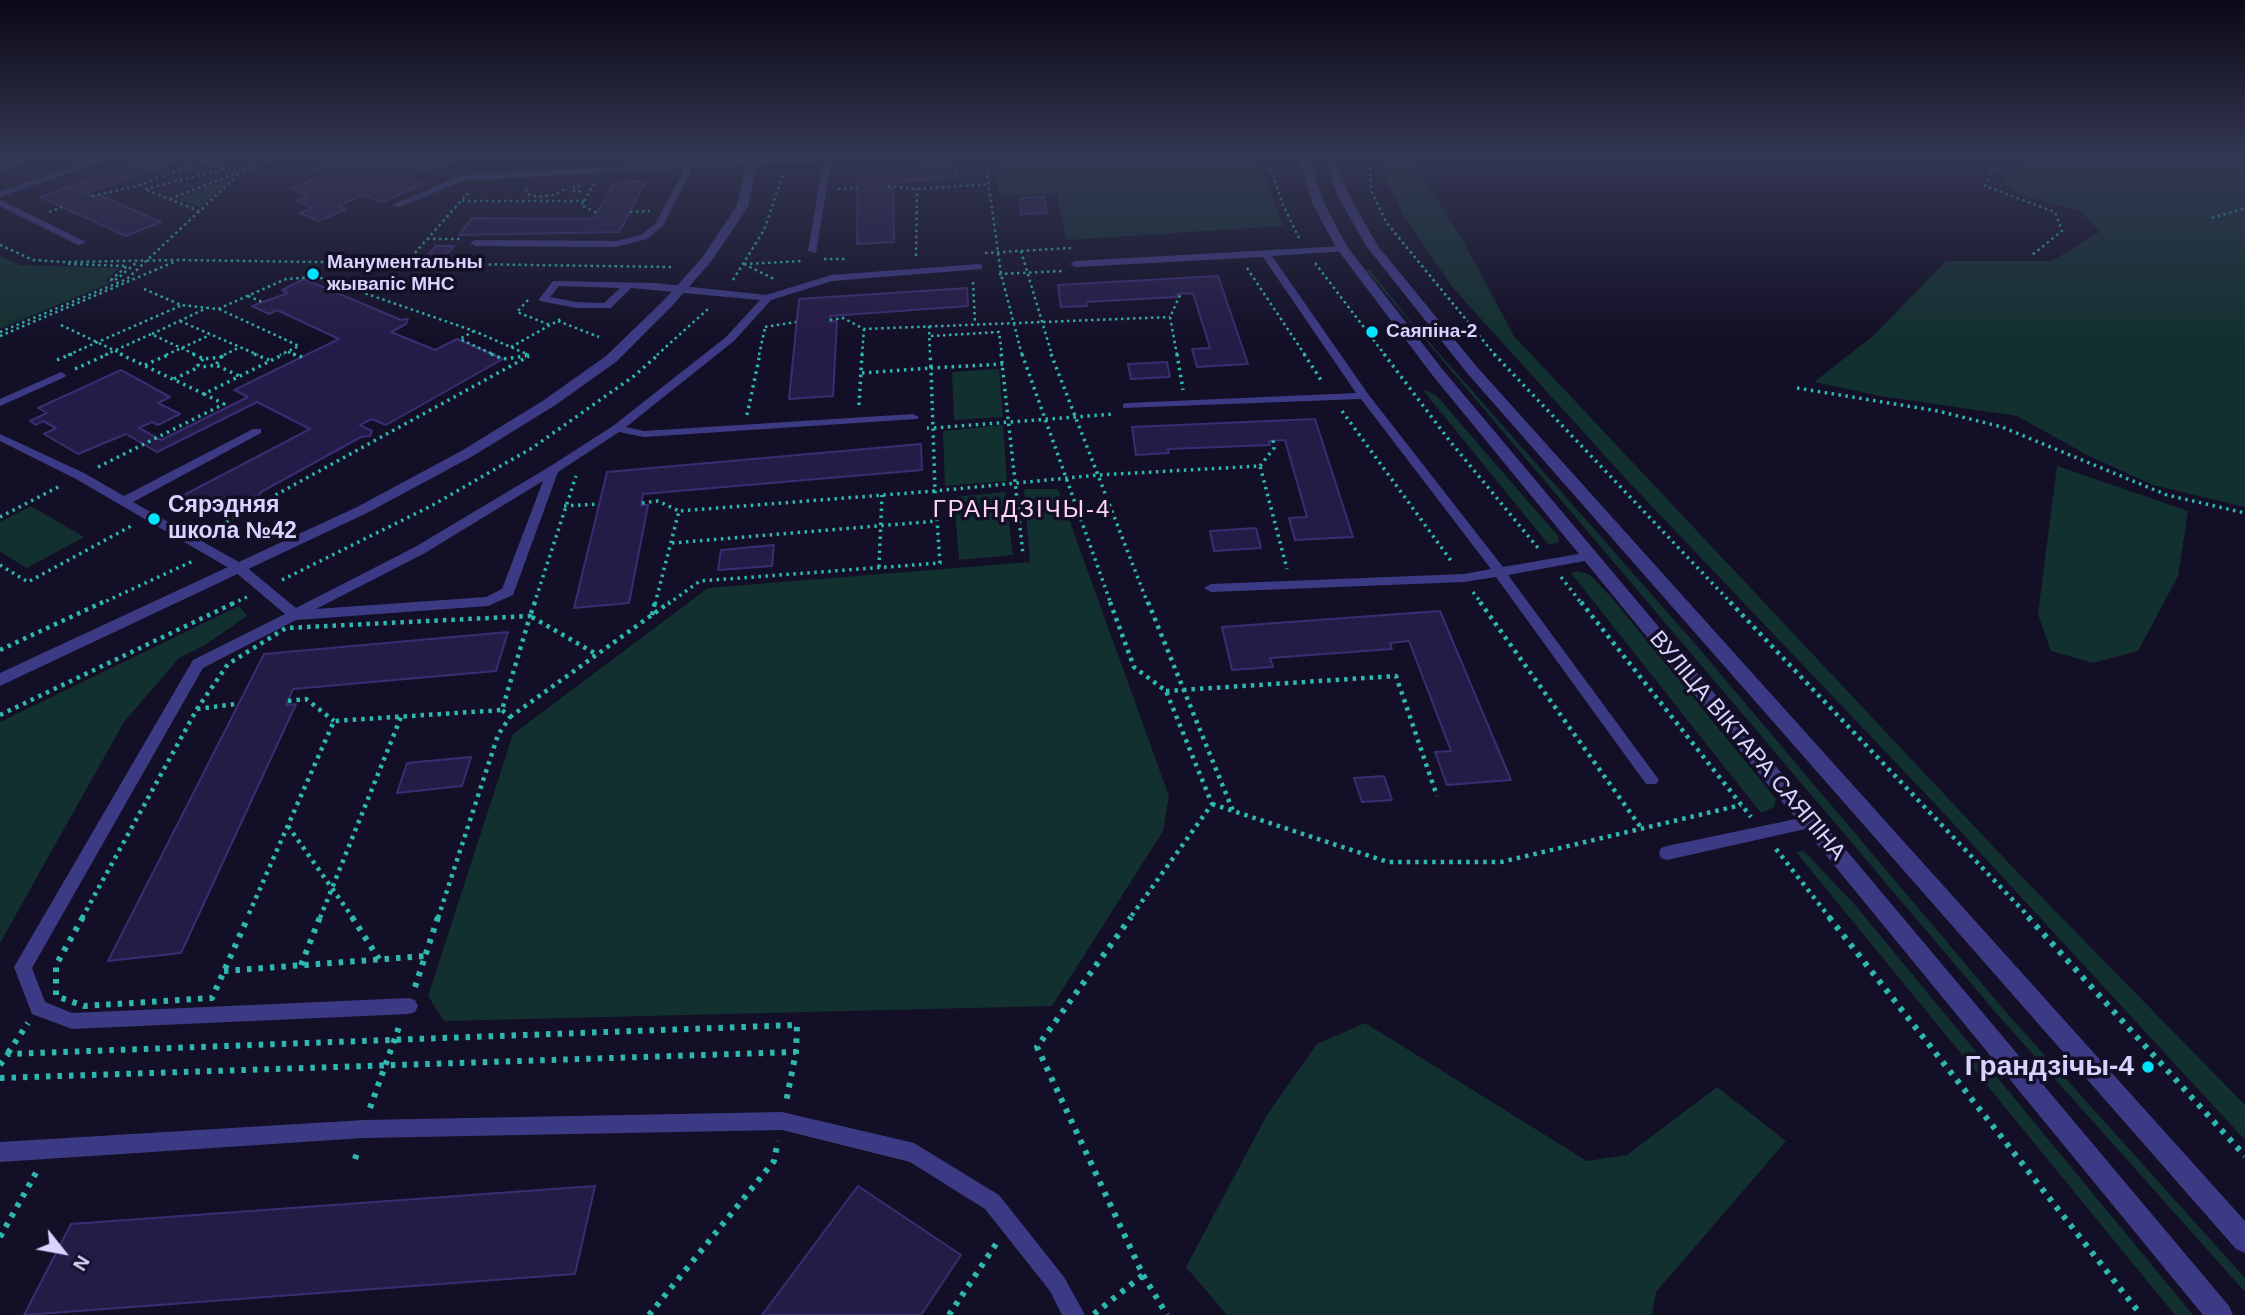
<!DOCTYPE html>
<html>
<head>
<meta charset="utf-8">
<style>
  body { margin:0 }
  #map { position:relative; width:2245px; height:1315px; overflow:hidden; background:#130f26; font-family:Arial,sans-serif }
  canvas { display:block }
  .north { position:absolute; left:28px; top:1217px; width:70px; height:70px; -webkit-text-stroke:5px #130f26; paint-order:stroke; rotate:121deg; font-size:19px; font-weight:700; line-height:28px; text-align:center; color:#d9d4ff }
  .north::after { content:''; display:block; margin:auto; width:24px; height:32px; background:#d9d4ff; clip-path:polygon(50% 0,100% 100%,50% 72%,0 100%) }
</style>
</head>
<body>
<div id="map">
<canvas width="2245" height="1315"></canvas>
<div class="north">N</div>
</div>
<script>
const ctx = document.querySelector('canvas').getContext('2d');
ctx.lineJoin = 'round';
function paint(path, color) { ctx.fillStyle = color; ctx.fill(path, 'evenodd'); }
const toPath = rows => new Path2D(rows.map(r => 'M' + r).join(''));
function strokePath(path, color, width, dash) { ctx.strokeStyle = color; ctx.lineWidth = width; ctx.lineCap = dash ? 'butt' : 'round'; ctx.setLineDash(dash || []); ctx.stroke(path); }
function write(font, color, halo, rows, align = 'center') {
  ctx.font = font + ' Arial,sans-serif'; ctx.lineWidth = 7; ctx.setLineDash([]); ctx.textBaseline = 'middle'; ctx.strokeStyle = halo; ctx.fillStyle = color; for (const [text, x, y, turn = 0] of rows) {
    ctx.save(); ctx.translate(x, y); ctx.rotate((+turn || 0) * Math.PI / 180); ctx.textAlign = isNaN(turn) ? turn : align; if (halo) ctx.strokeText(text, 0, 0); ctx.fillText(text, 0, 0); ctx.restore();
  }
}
const green = toPath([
  [997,158,1258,158,1283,226,1066,240,1057,193,999,196],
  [1377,158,1410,158,1462,239,1514,336,2021,876,2245,1105,2245,1140,1938,807,1625,478,1453,288,1403,215],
  [2014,158,2245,158,2245,507,2153,485,2087,455,2017,416,1880,396,1814,382,1873,336,1946,261,2052,261,2100,232,2082,212,2013,192,2003,182,2022,168],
  [228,178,231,179,200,207,178,200],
  [0,256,20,265,119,268,105,281,113,282,0,329],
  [1365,269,1370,270,1408,318,1691,639,2006,1012,2245,1278,2245,1292,1997,1014],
  [999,369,1003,417,954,420,952,372],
  [1422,389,1436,395,1558,536,1559,542,1549,545],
  [1003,425,1007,481,945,486,943,431],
  [2057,466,2188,511,2178,576,2138,651,2093,663,2051,651,2038,614],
  [1024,489,1058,489,1169,796,1163,831,1052,1006,444,1021,428,996,513,734,708,588,1030,562],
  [1005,492,1013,555,959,560,954,497],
  [31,506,84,537,27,568,0,552,0,522],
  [1579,571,1590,575,1613,599,1776,799,1774,807,1761,813,1571,573],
  [239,606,247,616,205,645,179,658,124,722,0,943,0,722],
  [1804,851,1856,906,2193,1315,2175,1315,1796,852],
  [1365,1023,1587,1161,1627,1155,1717,1087,1786,1141,1656,1292,1652,1315,1227,1315,1186,1267,1267,1115,1317,1044]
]);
const building = toPath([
  [149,158,184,158,86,193,94,197,99,195,161,222,126,236,40,197,149,158],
  [367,158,456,158,460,159,404,177,423,184,383,202,363,195,338,206,346,209,319,221,299,213,313,208,296,201,309,195,291,189,317,178,326,181,333,178,311,171,337,160,360,168,369,164,359,161,367,158],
  [956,164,957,178,888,182,888,188,893,188,894,242,857,244,858,170,956,164],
  [646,181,619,232,459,235,472,218,593,219,615,182,646,181],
  [1044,197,1047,213,1021,214,1020,198,1044,197],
  [436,246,454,246,444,257,426,257,436,246],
  [1218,276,1248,364,1197,367,1192,349,1210,348,1193,293,1176,294,1177,297,1086,302,1087,306,1061,307,1058,285,1218,276],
  [304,279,401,320,408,319,406,324,391,332,435,350,457,339,503,359,386,425,372,419,360,425,372,431,370,436,361,437,261,492,259,496,249,498,217,515,184,495,310,429,257,402,157,452,126,434,78,454,44,434,56,428,43,421,36,425,30,421,47,413,38,408,121,370,170,397,158,403,180,414,158,425,152,422,139,428,161,440,248,397,234,390,339,339,277,310,269,314,252,306,288,293,282,290,304,279],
  [967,288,968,306,830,316,830,322,837,321,833,396,789,399,799,299,967,288],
  [1167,362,1170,377,1131,379,1128,364,1167,362],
  [1315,419,1353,537,1295,540,1289,518,1307,517,1285,440,1269,441,1270,445,1168,449,1169,453,1136,455,1132,427,1315,419],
  [921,444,922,470,643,494,641,505,648,505,629,603,574,608,607,472,921,444],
  [1256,528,1261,548,1214,551,1210,531,1256,528],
  [774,545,772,566,718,570,721,550,774,545],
  [1440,611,1511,780,1447,785,1435,752,1451,751,1409,641,1390,643,1392,649,1270,658,1273,667,1232,670,1222,627,1440,611],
  [508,632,496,671,293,689,286,705,296,704,181,953,108,961,264,654,508,632],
  [471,757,462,786,397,793,407,763,471,757],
  [1384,776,1392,800,1362,802,1354,778,1384,776],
  [595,1186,575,1274,24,1315,71,1224,595,1186],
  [858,1186,961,1255,921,1315,762,1315,858,1186]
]);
const pathFar3 = toPath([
  [985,158,1001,274,1022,355],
  [1267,158,1283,205,1299,238],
  [1362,158,1370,169,1371,190,1386,222,1495,355],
  [1986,158,1993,166,1985,186,2055,212,2062,231,2032,255],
  [212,165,230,158],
  '573.5 189a3.5 3.5 0 1 1 7 0a3.5 3.5 0 1 1-7 0Z',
  [888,186,917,189,987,184],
  [145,189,224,169],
  [526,189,527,194,538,197,554,195,565,189],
  [838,189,857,188],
  [147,190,199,211],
  [92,196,137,186,212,158],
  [170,199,275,158],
  [462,201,584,201],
  [584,201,594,184],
  [583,202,581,205,597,213],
  [49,212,62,207],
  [630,212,650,211],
  [2212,218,2245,208],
  [427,239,462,239],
  [0,245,33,260,64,262,178,260,671,267],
  [1021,251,1052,355],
  [985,253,1071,248],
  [916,256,917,189],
  [824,259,847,259],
  [407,262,468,193],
  [1315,263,1385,355],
  [68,264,127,266,111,280,117,279,137,262],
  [744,264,802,261],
  [744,264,774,279],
  [1247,268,1305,355],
  [999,274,1063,271],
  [733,280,764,230,783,175],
  [973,282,975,323],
  [144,289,181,305,218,309,286,279,318,277,474,331,529,355],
  [248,296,262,302],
  [528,300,517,312,550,325],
  [219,309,299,346,280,355],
  [830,320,843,318,864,329,1170,317],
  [180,321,258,355],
  [558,321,599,337],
  [61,325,124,355],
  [929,326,930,355],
  [765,327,796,322],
  [474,331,460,339,495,355],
  [0,332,127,279,239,174,203,161],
  [152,334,207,308],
  [0,336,174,262],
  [931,336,999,332,1002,355],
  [511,347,561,319],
  [288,352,297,355],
  [68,355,180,306],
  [105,355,151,334,196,355],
  [166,355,210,335],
  [224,355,240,347],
  [657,355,709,308],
  [759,355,765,328],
  [862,355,864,329],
  [1177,355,1170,317,1181,293]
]);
const pathFar2 = toPath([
  [120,354,204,394,284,354],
  [193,354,204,359,221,357,216,365],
  [254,354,269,360],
  [293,354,302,357],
  [491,354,503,359,526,356],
  [525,354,530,356],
  [1001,354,1023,554],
  [1022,354,1111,604],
  [1051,354,1148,604],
  [1177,354,1183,390],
  [1304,354,1323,383],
  [1384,354,1449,440,1538,548],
  [1494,354,1732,604],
  [221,357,227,354],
  [203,359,198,365,201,367,216,365,239,376],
  [57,360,72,354],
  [1003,364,931,368,933,428,1114,414],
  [145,365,170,354],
  [75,369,108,354],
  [862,373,931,368,930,354],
  [174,379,199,367],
  [1797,388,1938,411,2002,427,2167,495,2245,513],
  [859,405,862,354],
  [1342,411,1452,562],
  [747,415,760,354],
  [1260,466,1274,448,1273,440],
  [98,467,224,404,204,394],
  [642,503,658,501,679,511],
  [564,506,599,504],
  [0,517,62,485],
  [208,532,529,356],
  [672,543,937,521],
  [0,565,28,582,133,525],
  [879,567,882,495],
  [1561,577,1582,604],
  [282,580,431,506,532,448,634,376,659,354],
  [1473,592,1482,604],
  [100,604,193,561],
  [232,604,249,596],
  [534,604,576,476],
  [655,604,679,511,935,491,933,428,927,428],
  [668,604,700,581,940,563,935,491,1098,475,1260,466,1287,569]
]);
const pathFar1 = toPath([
  [535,602,530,616,596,654],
  [1110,602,1134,667,1166,691,1212,804,1130,918],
  [1148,602,1233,811],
  [1480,602,1642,829],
  [1581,602,1751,817],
  [1730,602,2030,918],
  [652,615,655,602],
  [0,650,103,602],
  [1166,691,1396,676,1437,796],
  [288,701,306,699,334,721],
  [197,709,236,704],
  [0,715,236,602],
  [510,717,670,602],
  [1212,804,1388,862,1501,862,1741,805],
  [288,826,353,918],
  [1776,849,1830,918],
  [82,918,197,709,228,664,286,628,530,616,502,710,334,721,247,918],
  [320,918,401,717],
  [438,918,498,735,510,717,502,710]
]);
const path = toPath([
  [83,917,56,965,56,996,84,1006,212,998,248,917],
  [352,917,379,959],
  [1829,917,2141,1315],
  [2028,917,2245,1156],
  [301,965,320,917],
  [224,971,425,956],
  [415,987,438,917],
  [8,1053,28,1023],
  [0,1065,8,1054,797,1025,796,1052],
  [0,1078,796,1052,786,1102],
  [370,1108,399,1027],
  [355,1159,358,1150],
  [0,1237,37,1171],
  [1143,1275,1167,1315],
  [1094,1314,1143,1275,1037,1047,1131,917],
  [649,1315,774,1161,778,1141],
  [949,1315,998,1241]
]);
const service = toPath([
  [100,158,112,158,0,197,0,191,100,158],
  [686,158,690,158,691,163,832,158,816,253,808,251,823,161,690,168,689,175,663,226,647,239,616,247,475,246,470,243,475,240,616,241,641,235,656,223,681,175,682,168,463,181,399,207,392,205,462,175,682,163,686,158],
  [0,200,84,241,86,243,78,245,0,206,0,200],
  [1343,246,1346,247,1346,251,1272,256,1368,394,1503,567,1590,552,1595,553,1596,556,1595,559,1590,560,1508,575,1656,776,1659,780,1656,784,1646,784,1496,577,1464,582,1211,592,1204,588,1211,584,1464,574,1491,569,1361,399,1123,408,1123,404,1127,403,1356,393,1263,257,1075,267,1070,264,1075,261,1343,246],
  [979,264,982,265,982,269,832,281,771,300,734,341,626,427,644,431,913,414,919,417,917,419,644,437,619,432,558,472,513,595,488,606,296,620,203,668,32,968,45,1002,72,1013,409,998,415,1000,418,1006,415,1012,409,1014,72,1029,32,1014,14,967,193,660,285,614,234,571,76,479,0,441,0,434,84,473,124,496,253,429,261,429,261,433,133,502,244,565,296,608,415,547,549,467,613,426,726,337,760,300,631,288,611,308,576,308,540,301,539,299,553,281,655,283,766,295,831,275,979,264],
  [559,286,620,288,604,303,576,302,550,297,559,286],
  [543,481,502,589,486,597,316,609,425,553,543,481],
  [61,372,66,375,65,377,0,406,0,399,61,372],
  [1810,816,1816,818,1818,822,1816,826,1810,828,1667,860,1661,858,1659,853,1661,848,1667,846,1810,816],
  [782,1112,914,1143,999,1195,1064,1277,1085,1315,1062,1315,1050,1291,985,1209,910,1162,782,1130,364,1138,0,1162,0,1142,364,1120,782,1112]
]);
const minor = toPath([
  [21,158,36,158,0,171,0,165,21,158],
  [748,158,758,158,748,207,710,263,672,306,616,362,554,406,473,456,367,513,0,686,0,673,357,507,463,450,544,400,606,356,664,300,702,258,736,207,748,158],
  [1299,158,1309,158,1325,205,1348,248,1443,370,2229,1306,2233,1315,2203,1315,1433,376,1337,249,1313,205,1299,158],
  [1324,158,1334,158,1351,199,1378,246,1477,367,2245,1221,2245,1253,2236,1249,1467,373,1367,247,1339,199,1324,158]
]);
const markers = [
  [313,274,7,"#00e5ff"],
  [1372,332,7,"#00e5ff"],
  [154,519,7,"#00e5ff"],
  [2148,1067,7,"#00e5ff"]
];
const farPoinames = [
  ["Манументальны",327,263],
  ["жывапіс МНС",327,285],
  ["Саяпіна-2",1386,332]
];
const poiNames = [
  ["Сярэдняя",168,506],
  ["школа №42",168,532]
];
const streetNames = [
  ["ВУЛІЦА ВІКТАРА САЯПІНА",1747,746,50]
];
const neighbourhoodNames = [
  ["ГРАНДЗІЧЫ-4",1022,510]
];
const nearPoinames = [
  ["Грандзічы-4",2134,1067]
];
paint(green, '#12302f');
paint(building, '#241b47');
strokePath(building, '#3b2d73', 2);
strokePath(pathFar3, '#2fb8b0', 2.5, [2.5, 3.5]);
strokePath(pathFar2, '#2fb8b0', 3.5, [2.5, 4.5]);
strokePath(pathFar1, '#2fb8b0', 4.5, [3.5, 5]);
strokePath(path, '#2fb8b0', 6, [4.5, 7]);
paint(service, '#3d3a85');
paint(minor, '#3d3a85');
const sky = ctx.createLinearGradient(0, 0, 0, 342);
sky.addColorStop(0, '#0a0815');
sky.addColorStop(0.46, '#333752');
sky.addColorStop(1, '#33375200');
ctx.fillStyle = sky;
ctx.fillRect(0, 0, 2245, 342);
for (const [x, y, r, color] of markers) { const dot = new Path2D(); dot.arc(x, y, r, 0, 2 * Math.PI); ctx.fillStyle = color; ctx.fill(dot); strokePath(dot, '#130f26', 2.5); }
write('bold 19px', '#d9d4ff', '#130f26', farPoinames, 'left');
write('bold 23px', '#d9d4ff', '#130f26', poiNames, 'left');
write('23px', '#d9d4ff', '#130f26', streetNames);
ctx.letterSpacing = '2px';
write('24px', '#ffd6f0', '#130f26', neighbourhoodNames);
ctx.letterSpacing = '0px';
write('bold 28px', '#d9d4ff', '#130f26', nearPoinames, 'right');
</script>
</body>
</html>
